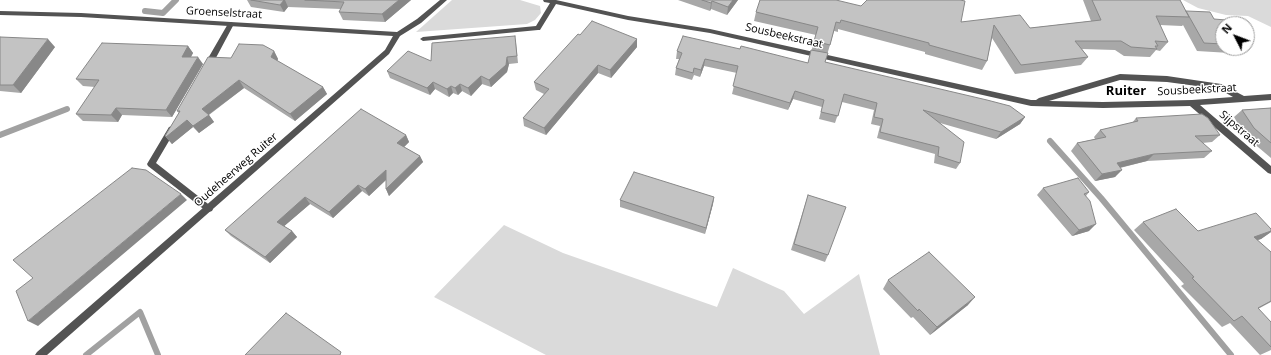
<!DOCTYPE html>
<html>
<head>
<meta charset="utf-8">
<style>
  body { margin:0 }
  #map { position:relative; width:1271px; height:355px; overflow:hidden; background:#fff; font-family:"Open Sans",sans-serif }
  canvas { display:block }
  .north { position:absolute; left:1215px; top:16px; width:40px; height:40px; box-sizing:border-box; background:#fff; border:1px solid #999; border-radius:50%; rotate:312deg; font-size:11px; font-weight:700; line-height:16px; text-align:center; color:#000 }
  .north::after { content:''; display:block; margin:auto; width:14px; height:18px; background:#000; clip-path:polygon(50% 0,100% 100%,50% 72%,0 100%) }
</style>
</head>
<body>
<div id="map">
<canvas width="1271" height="355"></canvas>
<div class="north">N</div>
</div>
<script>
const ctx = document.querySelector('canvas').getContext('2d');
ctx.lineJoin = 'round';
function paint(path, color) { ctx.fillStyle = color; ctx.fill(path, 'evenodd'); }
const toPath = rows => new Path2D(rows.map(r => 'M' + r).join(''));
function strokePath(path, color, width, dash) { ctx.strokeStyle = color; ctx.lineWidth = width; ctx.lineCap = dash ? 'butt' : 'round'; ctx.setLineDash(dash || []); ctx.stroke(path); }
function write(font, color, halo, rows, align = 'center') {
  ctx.font = font + ' "Open Sans",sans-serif'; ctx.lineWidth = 3; ctx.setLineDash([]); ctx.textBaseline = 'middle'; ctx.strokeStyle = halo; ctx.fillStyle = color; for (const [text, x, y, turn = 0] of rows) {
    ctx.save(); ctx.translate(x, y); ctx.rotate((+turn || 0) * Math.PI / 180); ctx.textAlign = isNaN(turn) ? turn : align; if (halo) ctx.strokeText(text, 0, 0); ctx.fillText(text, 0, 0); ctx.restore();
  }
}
const green = toPath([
  [452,0,520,0,540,6,541,13,535,20,527,24,416,32],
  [1183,0,1271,0,1271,27,1248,16,1226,15,1198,8],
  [504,225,563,253,717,307,733,268,784,291,804,314,859,274,880,355,546,355,434,297]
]);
const stream = toPath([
  [145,11,163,13,176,0],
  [0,135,67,109],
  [1050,141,1101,198,1231,355],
  [86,355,140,312,158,355]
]);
const lane = toPath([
  [229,22,231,22,234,24,210,69,204,69,203,67,229,22],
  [172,126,176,129,156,163,212,207,213,209,212,211,209,212,206,211,148,166,147,164,169,127,172,126]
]);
const street = toPath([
  [440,0,447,0,421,23,400,36,389,54,47,355,35,355,37,352,385,50,393,36,81,17,0,15,0,11,81,13,397,32,417,19,440,0],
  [543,0,556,0,628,16,710,29,1031,100,1036,100,1039,98,1120,74,1167,76,1221,84,1244,96,1271,94,1271,100,1200,105,1271,166,1271,174,1268,173,1190,106,1103,108,1031,106,710,33,628,20,556,4,540,30,538,30,423,41,420,39,423,37,536,26,550,3,544,2,543,0],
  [1120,80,1167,82,1219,89,1233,97,1192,100,1103,102,1049,101,1120,80]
]);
const wall = toPath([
  [247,0,411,0,385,22,343,20,339,12,341,9,288,7,284,12,251,7],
  [678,0,738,0,727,15,711,9,710,11],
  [1083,0,1180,0,1186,11,1214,19,1223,24,1223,48,1234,48,1230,53,1197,51,1183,25,1182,26,1160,25,1168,42,1160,51,1156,50,1150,57,1124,56,1115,50,1082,49,1088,57,1081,65,1015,74,992,38,987,61,982,70,925,54,925,52,838,29,838,32,834,31,825,62,1025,117,1020,124,996,139,940,123,960,163,956,169,934,163,935,154,877,138,880,126,871,124,874,110,842,102,835,123,819,119,822,107,793,99,788,110,732,94,737,73,704,66,700,77,694,75,692,80,675,75,676,68,679,59,676,59,677,51,740,49,808,63,816,35,754,21,756,12,861,6,961,22,1030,28,1091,21],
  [580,35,637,39,637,47,611,78,598,73,546,135,524,126,523,118,544,94,536,90,534,82],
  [0,37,55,47,21,93,0,91],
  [516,43,518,63,509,64,507,72,491,87,482,84,471,96,462,91,458,95,453,93,449,97,435,89,430,95,390,78,387,71,431,61],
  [188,46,193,53,191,57,203,64,172,117,122,115,118,122,83,121,76,114,95,87,83,86,76,79],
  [274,51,278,59,277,61,323,87,327,94,295,121,244,88,209,115,214,122,199,133,193,127,172,144,165,136,179,113,177,111,231,58],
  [1271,108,1271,158,1245,136,1234,117,1242,110],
  [1136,118,1220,135,1212,142,1202,143,1212,151,1204,158,1147,161,1120,168,1115,177,1095,181,1071,151,1077,143,1095,139,1094,137,1100,130,1132,123],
  [406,135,409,142,404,147,420,156,423,162,389,196,386,189,386,180,369,196,362,191,333,218,310,204,284,226,292,231,297,237,270,263,231,236,225,230],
  [1043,188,1089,192,1086,196,1089,231,1072,236,1037,195],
  [808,195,828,255,825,262,791,250],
  [714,197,713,204,705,234,620,207,620,200],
  [1143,222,1198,231,1271,229,1271,232,1261,239,1258,240,1271,302,1258,309,1271,322,1271,350,1260,355,1230,323,1222,327,1181,286,1184,284,1134,230],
  [888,280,968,305,930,335,913,317,911,318,883,289]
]);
const shadedWall = toPath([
  [284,0,285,0,288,7,284,12,280,5],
  [399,0,411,0,385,22,382,14],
  [733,0,738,0,727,15,728,7],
  [712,1,711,9,710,11,711,3],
  [48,39,55,47,21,93,13,85],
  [637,39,637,47,611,78,610,70],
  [188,46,193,53,187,64,182,57],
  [274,51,278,59,275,65,271,57],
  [198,57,203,64,172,117,166,110],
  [507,57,509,64,507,72,491,87,489,80],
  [705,59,704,66,700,77,701,70],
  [598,65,598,73,546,135,544,128],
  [481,76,482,84,471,96,468,88],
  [239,80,244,88,208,115,209,115,214,122,199,133,193,126,202,109],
  [433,82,435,89,430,95,427,88],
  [460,84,462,91,458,95,455,88],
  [451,86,453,93,449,97,447,89],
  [323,87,327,94,295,121,290,114],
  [795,91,793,99,788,110,790,103],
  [116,108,122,115,118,122,111,115],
  [1025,117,1020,124,996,139,1001,132],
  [187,120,193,127,172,144,166,137],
  [406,135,409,142,401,150,397,143],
  [1154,154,1147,161,1110,170,1117,163],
  [420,156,423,162,389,196,386,189],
  [386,170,389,177,369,196,365,189],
  [1122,170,1115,177,1095,181,1102,174],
  [358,185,362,191,333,218,329,212],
  [181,194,187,200,38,326,28,321],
  [305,197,310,204,282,228,277,222],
  [714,197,713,204,705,234,706,228],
  [1096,224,1089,231,1072,236,1079,230],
  [292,231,297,237,270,263,265,257],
  [1271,231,1271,232,1261,239,1243,244,1254,237],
  [975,297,968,305,930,335,937,327]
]);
const building = toPath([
  [251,0,284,0,280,5,251,0],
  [305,0,399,0,382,14,339,12,344,2,305,0],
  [702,0,733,0,728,7,712,1,711,3,702,0],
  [760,0,836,0,861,6,867,0,960,0,965,1,961,22,1020,15,1030,28,1101,20,1092,0,1180,0,1189,17,1156,16,1168,42,1155,41,1158,46,1155,46,1157,49,1131,47,1121,41,1075,41,1088,57,1021,65,994,25,987,61,929,45,929,43,841,20,840,23,836,22,830,45,814,41,818,27,756,12,760,0],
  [1186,11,1210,12,1214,19,1226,20,1228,24,1223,24,1223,44,1204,43,1186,11],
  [592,21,637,39,610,70,598,65,544,128,523,118,549,89,534,82,578,34,580,35,592,21],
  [515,36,517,56,507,57,506,65,489,80,481,76,468,88,460,84,455,88,451,86,447,89,433,82,427,88,387,71,408,51,431,61,432,43,515,36],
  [683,36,740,49,741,46,808,63,811,50,828,53,825,62,987,100,1010,106,1025,117,1001,132,923,110,964,142,960,163,938,156,939,147,880,132,883,119,874,117,877,103,844,94,838,116,821,112,824,100,795,91,790,103,733,86,738,66,705,59,701,70,694,68,693,73,676,68,682,53,677,51,683,36],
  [0,37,48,39,13,85,0,85,0,37],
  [102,43,188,46,182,57,198,57,166,110,116,108,111,115,76,114,99,80,76,79,102,43],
  [239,44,263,45,274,51,271,57,323,87,290,114,239,80,202,109,209,115,193,126,187,120,166,137,165,136,180,111,177,111,208,57,231,58,239,44],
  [1271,108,1271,143,1254,128,1242,110,1271,108],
  [361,109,406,135,397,143,420,156,386,189,386,170,365,189,358,185,329,212,305,197,277,222,292,231,265,257,225,230,361,109],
  [1202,114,1208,118,1220,135,1195,136,1212,151,1154,154,1117,163,1122,170,1102,174,1077,143,1106,137,1100,130,1138,121,1136,118,1202,114],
  [132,168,146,170,181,194,28,321,16,291,33,278,13,260,132,168],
  [634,172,714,197,706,228,620,200,634,172],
  [1078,178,1089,192,1084,194,1090,201,1096,224,1079,230,1043,188,1078,178],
  [808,195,846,207,828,255,794,244,808,195],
  [1176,209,1198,231,1256,213,1271,229,1271,231,1254,237,1271,252,1271,301,1258,308,1271,322,1271,347,1242,316,1234,321,1192,278,1194,277,1143,222,1176,209],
  [929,252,975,297,937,327,919,309,918,311,888,280,929,252],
  [286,313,341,352,340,355,245,355,286,313]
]);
const streetNames = [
  ["Groenselstraat",224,13,3],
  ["Sousbeekstraat",784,36,13],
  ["Sousbeekstraat",1197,90,-3],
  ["Sijpstraat",1239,129,41],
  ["Oudeheerweg Ruiter",236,170,-41]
];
const quarterNames = [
  ["Ruiter",1126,91]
];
paint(green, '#dadada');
strokePath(stream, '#a1a1a1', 6);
paint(lane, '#535353');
paint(street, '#535353');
paint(wall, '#a8a8a8');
paint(shadedWall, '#888');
paint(building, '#c3c3c3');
strokePath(building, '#888', 1);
write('11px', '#000', '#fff', streetNames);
write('bold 13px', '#000', '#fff', quarterNames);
</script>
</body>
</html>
